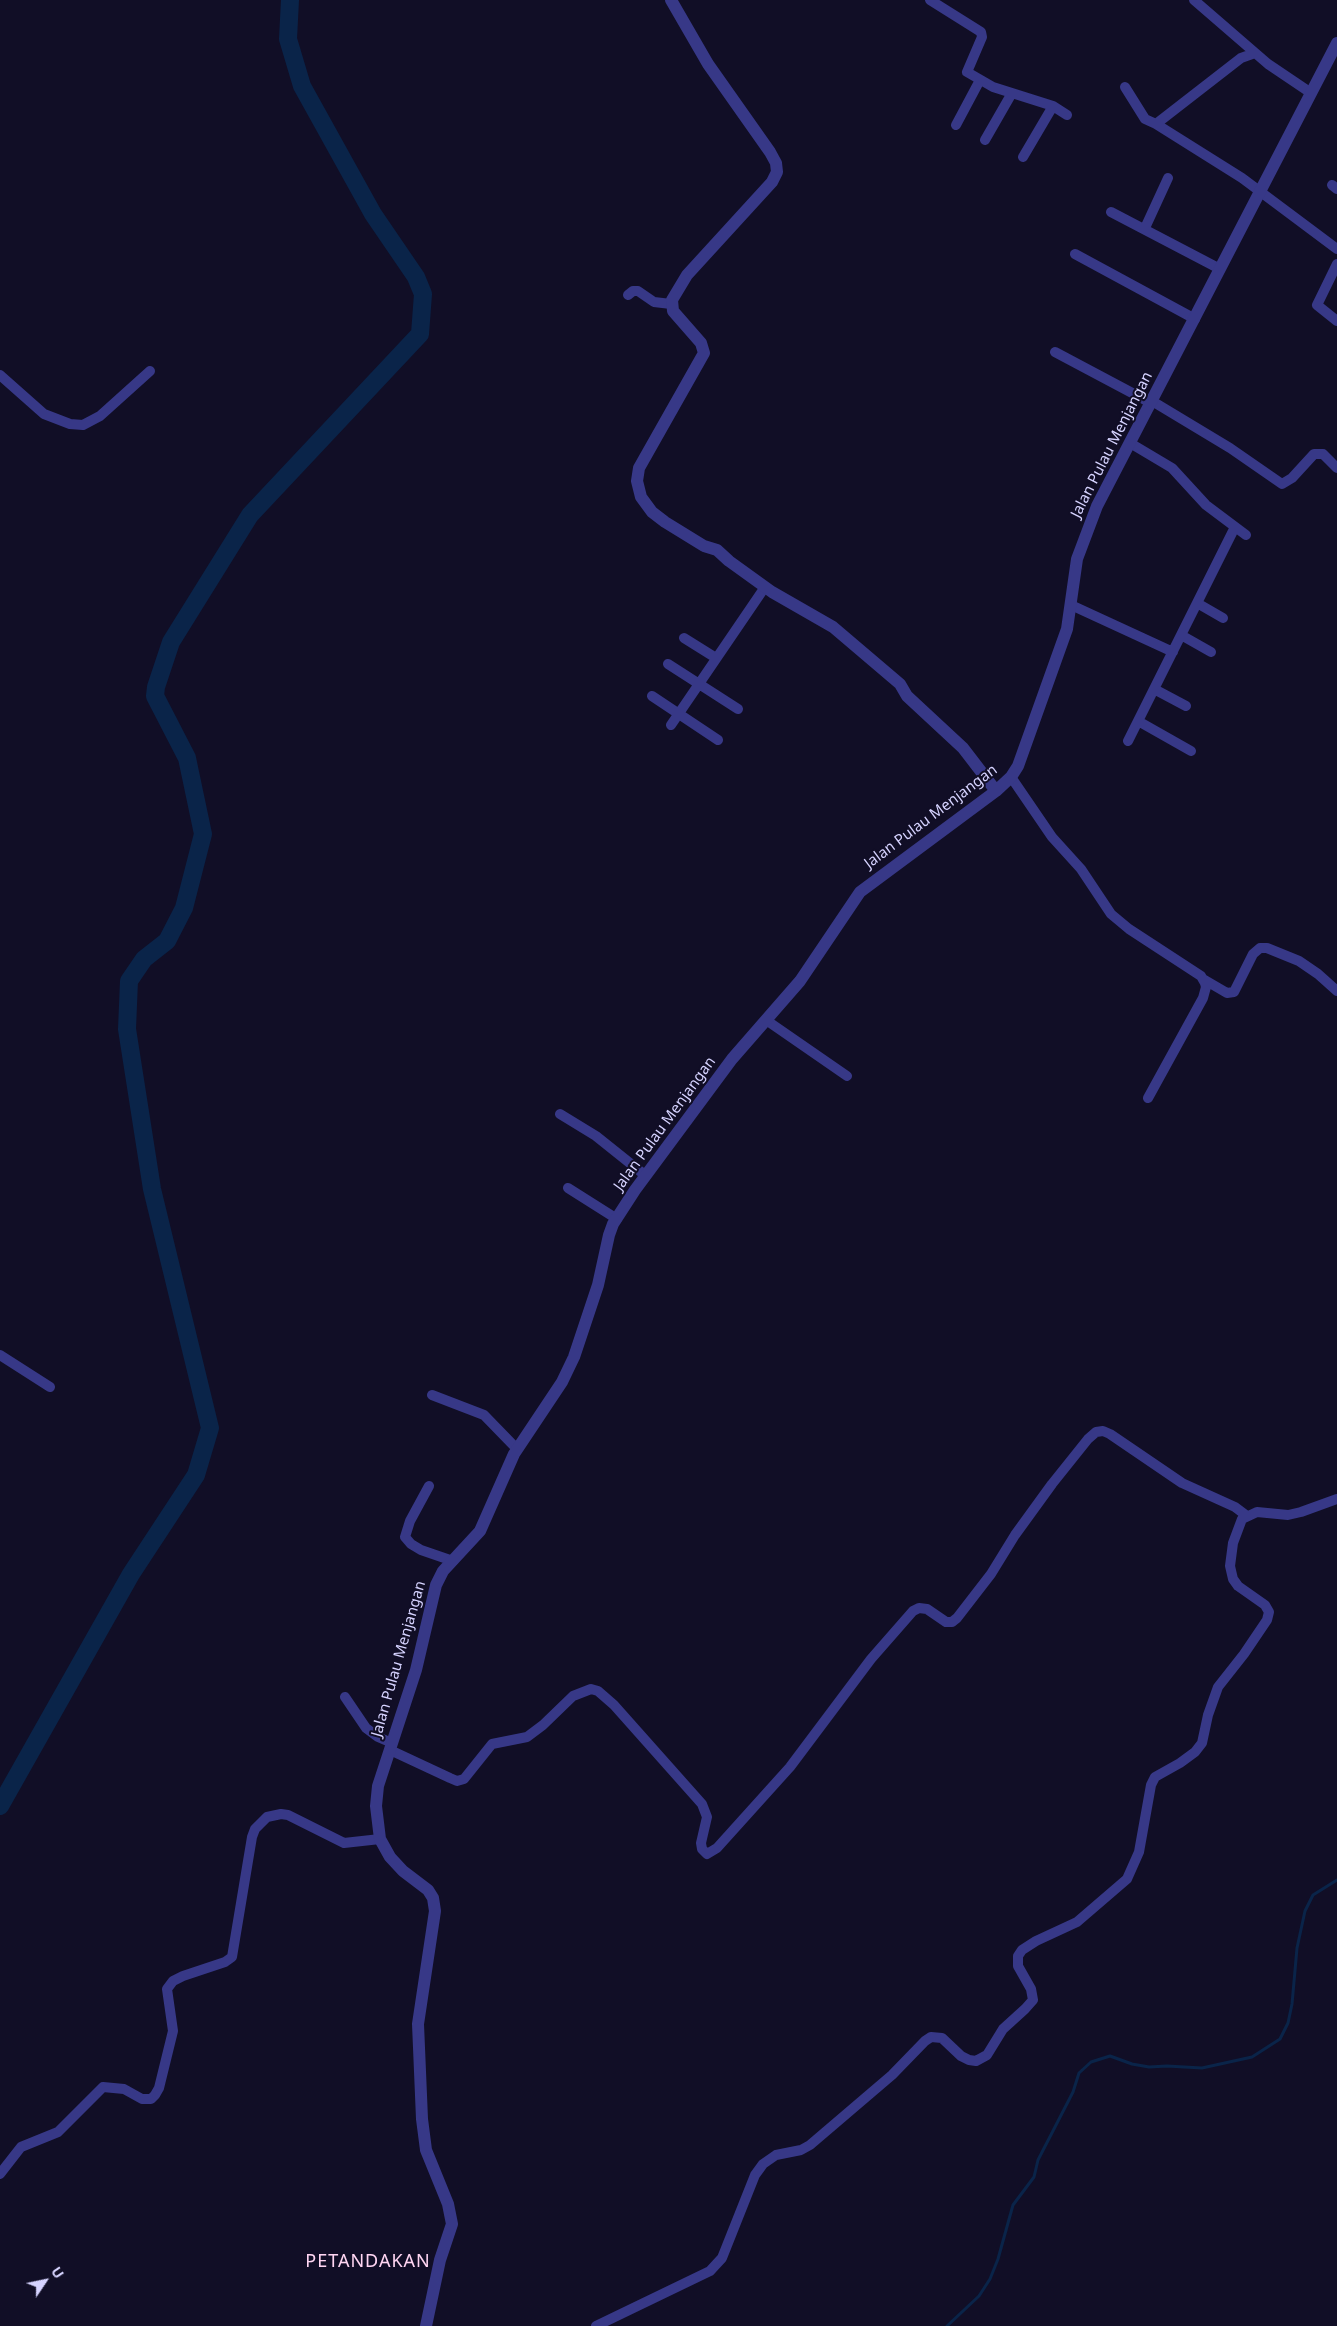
<!DOCTYPE html>
<html>
<head>
<meta charset="utf-8">
<style>
  body { margin:0 }
  #map { position:relative; width:1337px; height:2326px; overflow:hidden; background:#110e26; font-family:"Noto Sans",sans-serif }
  canvas { display:block }
  .north { position:absolute; left:20px; top:2256px; width:50px; height:50px; -webkit-text-stroke:4px #110e26; paint-order:stroke; rotate:56deg; font-size:14px; font-weight:700; line-height:20px; text-align:center; color:#d6d3ff }
  .north::after { content:''; display:block; margin:auto; width:18px; height:22px; background:#d6d3ff; clip-path:polygon(50% 0,100% 100%,50% 72%,0 100%) }
</style>
</head>
<body>
<div id="map">
<canvas width="1337" height="2326"></canvas>
<div class="north">U</div>
</div>
<script>
const ctx = document.querySelector('canvas').getContext('2d');
ctx.lineJoin = 'round';
const toPath = rows => new Path2D(rows.map(r => 'M' + r).join(''));
function strokePath(path, color, width, dash) { ctx.strokeStyle = color; ctx.lineWidth = width; ctx.lineCap = dash ? 'butt' : 'round'; ctx.setLineDash(dash || []); ctx.stroke(path); }
function write(font, color, halo, rows, align = 'center') {
  ctx.font = font + ' "Noto Sans",sans-serif'; ctx.lineWidth = 4; ctx.setLineDash([]); ctx.textBaseline = 'middle'; ctx.strokeStyle = halo; ctx.fillStyle = color; for (const [text, x, y, turn = 0] of rows) {
    ctx.save(); ctx.translate(x, y); ctx.rotate((+turn || 0) * Math.PI / 180); ctx.textAlign = isNaN(turn) ? turn : align; if (halo) ctx.strokeText(text, 0, 0); ctx.fillText(text, 0, 0); ctx.restore();
  }
}
const stream = toPath([
  [947,2326,979,2296,990,2279,998,2259,1013,2205,1034,2177,1038,2160,1073,2092,1079,2073,1091,2062,1110,2056,1132,2064,1149,2067,1167,2066,1202,2068,1252,2057,1280,2039,1288,2023,1292,2004,1297,1948,1305,1911,1313,1895,1337,1880]
]);
const river = toPath([
  [0,1806,131,1574,196,1475,210,1428,152,1189,127,1029,129,981,144,959,167,941,184,908,203,834,187,758,155,696,156,687,171,642,250,515,420,334,423,294,416,277,373,214,302,86,288,39,290,0]
]);
const minor = toPath([
  [930,0,981,32,982,37,967,72,993,87,1053,106,1067,115],
  [1194,0,1268,64,1311,93],
  [1125,87,1145,119,1156,124,1241,58,1255,53],
  [1156,124,1242,178,1337,249],
  [956,125,980,80],
  [985,140,1012,93],
  [1023,157,1053,106],
  [1332,185,1337,189],
  [1111,212,1220,269],
  [1145,228,1168,178],
  [1075,254,1195,319],
  [1337,264,1317,305,1337,321],
  [628,295,633,291,638,291,654,302,671,304],
  [1055,352,1151,403],
  [0,375,44,414,70,424,83,425,100,416,150,371],
  [1152,401,1230,448,1282,484,1292,478,1314,454,1323,454,1337,468],
  [1130,443,1172,468,1206,505,1246,535],
  [1197,603,1223,618],
  [1071,605,1173,652],
  [1181,635,1211,652],
  [684,638,716,658],
  [668,664,738,709],
  [1154,689,1186,706],
  [652,696,718,740],
  [1138,721,1191,751],
  [671,725,765,587],
  [1128,741,1235,527],
  [1011,777,1052,837,1081,869,1111,914,1129,929,1201,976,1205,983,1206,987,1203,998,1148,1098],
  [1203,979,1227,993,1234,992,1253,954,1260,948,1267,948,1299,961,1318,974,1337,991],
  [766,1020,847,1076],
  [560,1114,596,1136,646,1176],
  [568,1188,617,1219],
  [0,1355,50,1387],
  [432,1395,484,1415,517,1449],
  [429,1486,410,1521,405,1537,411,1544,421,1550,453,1561],
  [345,1697,366,1728,378,1737,392,1743],
  [390,1750,450,1778,457,1781,464,1779,492,1744,527,1737,543,1725,573,1696,591,1689,598,1691,614,1705,702,1804,707,1817,701,1843,702,1849,707,1854,717,1848,790,1767,871,1659,913,1611,919,1608,927,1609,946,1622,952,1622,957,1618,991,1574,1015,1535,1052,1484,1088,1439,1096,1432,1103,1431,1110,1434,1182,1483,1235,1507,1247,1516],
  [0,2174,21,2147,58,2132,103,2087,124,2089,142,2099,151,2099,155,2095,159,2088,173,2031,167,1989,173,1981,183,1976,225,1962,232,1957,252,1837,255,1829,267,1817,281,1814,288,1815,344,1843,380,1839],
  [596,2326,710,2271,722,2258,755,2175,763,2164,776,2155,801,2150,810,2145,892,2075,925,2041,931,2037,942,2038,961,2056,969,2060,976,2061,987,2055,1003,2029,1025,2009,1033,2000,1031,1989,1018,1966,1018,1956,1022,1950,1036,1941,1077,1922,1127,1879,1139,1852,1151,1785,1155,1777,1180,1763,1195,1752,1202,1743,1208,1715,1218,1687,1244,1654,1267,1620,1269,1612,1265,1605,1238,1586,1233,1579,1230,1566,1233,1543,1242,1519,1257,1512,1288,1515,1301,1512,1337,1499]
]);
const tertiary = toPath([
  [671,0,708,64,770,152,776,163,777,172,772,182,687,275,672,300,673,311,701,343,704,353,639,468,637,481,641,497,652,512,665,522,704,546,717,550,729,561,772,592,833,627,900,684,907,696,963,748,996,791],
  [426,2326,440,2260,452,2224,448,2204,426,2150,422,2119,418,2024,435,1911,433,1898,428,1890,403,1871,390,1857,380,1839,376,1806,378,1786,416,1670,436,1585,443,1571,480,1531,514,1454,562,1382,574,1357,598,1285,609,1235,613,1224,635,1190,732,1059,800,981,860,892,996,791,1011,777,1018,766,1067,629,1077,559,1097,506,1337,43]
]);
const streetNames = [
  ["Jalan Pulau Menjangan",1112,445,-63],
  ["Jalan Pulau Menjangan",931,817,-37],
  ["Jalan Pulau Menjangan",665,1124,-54],
  ["Jalan Pulau Menjangan",399,1659,-74]
];
const quarterNames = [
  ["PETANDAKAN",368,2262]
];
strokePath(stream, '#0a2449', 3);
strokePath(river, '#0a2449', 18);
strokePath(minor, '#373887', 10);
strokePath(tertiary, '#373887', 12);
write('15px', '#d6d3ff', '#110e26', streetNames);
ctx.letterSpacing = '1px';
write('18px', '#ffd5f2', '#110e26', quarterNames);
ctx.letterSpacing = '0px';
</script>
</body>
</html>
